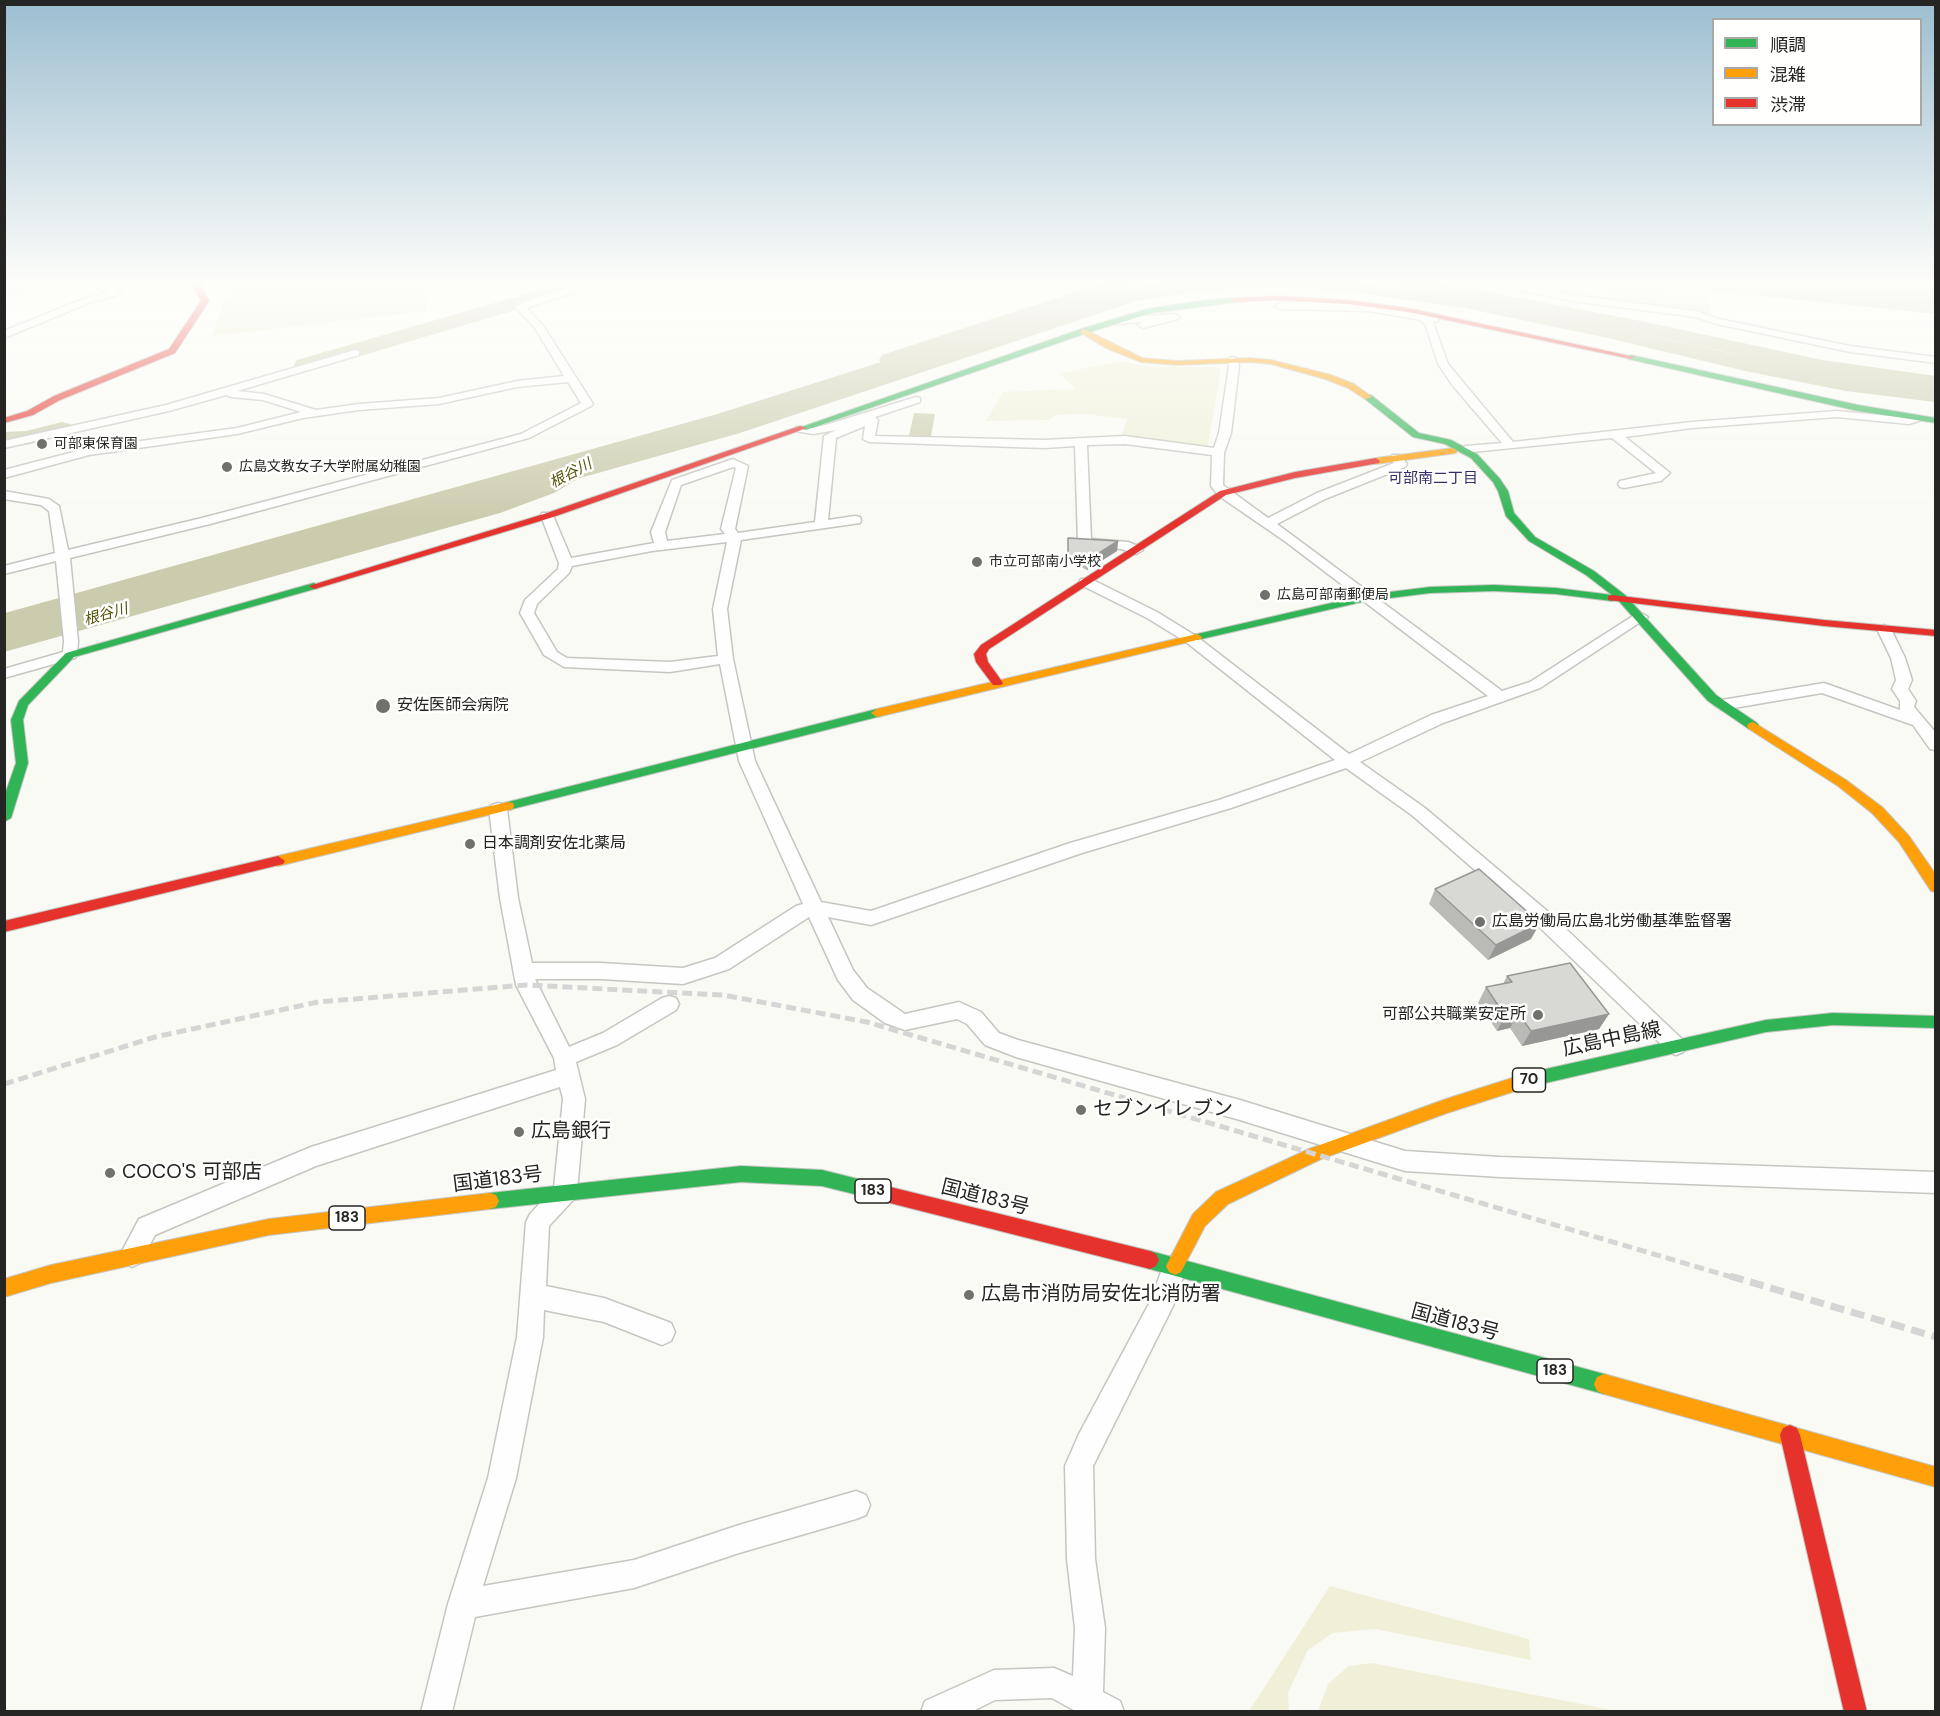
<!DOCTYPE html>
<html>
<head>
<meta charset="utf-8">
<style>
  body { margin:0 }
  #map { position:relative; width:1940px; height:1716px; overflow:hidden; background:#fafaf5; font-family:"DM Sans","Noto Sans JP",sans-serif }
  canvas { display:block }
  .frame { position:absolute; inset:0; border:6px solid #252623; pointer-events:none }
  .legend { position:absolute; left:1712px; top:18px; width:210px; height:108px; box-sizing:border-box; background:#fffffe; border:2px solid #a8a8a6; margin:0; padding:8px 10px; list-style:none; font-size:18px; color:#252623 }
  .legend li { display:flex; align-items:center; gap:12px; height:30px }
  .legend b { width:30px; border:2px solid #a8a8a6 }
</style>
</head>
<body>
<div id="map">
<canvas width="1940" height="1716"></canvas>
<div class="frame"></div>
<ul class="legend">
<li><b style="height:8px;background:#30b455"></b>順調</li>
<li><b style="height:8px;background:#ff9f0a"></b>混雑</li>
<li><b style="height:8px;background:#e5322d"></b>渋滞</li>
</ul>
</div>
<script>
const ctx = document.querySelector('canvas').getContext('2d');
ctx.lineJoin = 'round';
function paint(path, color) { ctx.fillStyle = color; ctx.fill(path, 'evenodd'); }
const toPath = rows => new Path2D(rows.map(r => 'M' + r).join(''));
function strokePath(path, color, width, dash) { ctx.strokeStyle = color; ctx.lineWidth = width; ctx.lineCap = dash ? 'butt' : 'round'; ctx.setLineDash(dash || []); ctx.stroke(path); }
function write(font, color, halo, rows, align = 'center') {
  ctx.font = font + ' "DM Sans","Noto Sans JP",sans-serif'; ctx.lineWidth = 5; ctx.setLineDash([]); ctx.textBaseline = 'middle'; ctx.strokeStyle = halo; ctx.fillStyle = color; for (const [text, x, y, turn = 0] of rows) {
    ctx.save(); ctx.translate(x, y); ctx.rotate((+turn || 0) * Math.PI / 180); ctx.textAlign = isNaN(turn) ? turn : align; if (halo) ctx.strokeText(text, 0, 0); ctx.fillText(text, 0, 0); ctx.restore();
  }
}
const green = toPath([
  [273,281,427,281,427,311,212,336,230,286],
  [1492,281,1579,281,1578,295,1573,295],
  [1608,281,1635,281,1707,297,1711,314,1608,299],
  [1122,361,1150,367,1215,367,1221,369,1208,446,1121,437,1127,419,1087,414,1055,415,1049,420,986,421,1003,392,1075,389,1060,373],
  [1330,1586,1529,1639,1531,1660,1375,1629,1333,1633,1308,1650,1288,1693,1289,1711,1249,1711],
  [1372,1663,1617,1711,1318,1711,1328,1684,1349,1666]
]);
const forest = toPath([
  [1651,281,1935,281,1935,314,1685,288]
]);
const water = toPath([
  [1172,281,1347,281,1463,297,1610,326,1737,355,1831,371,1935,382,1935,402,1846,391,1745,371,1608,338,1464,308,1367,294,1303,288,1244,288,1186,293,1136,301,740,433,5,640,5,613,714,415,1067,303,1127,288],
  [914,413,935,414,931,436,909,436]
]);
const river = toPath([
  [571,281,602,281,600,285,313,370,305,372,297,370,294,365,297,360,571,281],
  [1108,281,1138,281,1136,285,898,365,890,367,882,365,879,360,882,355,1108,281],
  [1388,281,1430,281,1641,321,1822,360,1936,376,1936,390,1822,374,1641,333,1397,287,1390,285,1388,281],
  [62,422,70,424,74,429,70,434,26,445,4,446,4,432,26,431,62,422],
  [589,454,598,457,602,462,598,467,554,493,500,513,4,652,4,633,482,501,536,483,580,457,589,454]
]);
const street = toPath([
  [41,281,62,281,4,294,4,288,41,281],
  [85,281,98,281,115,288,121,294,89,303,4,338,4,331,83,299,109,293,85,281],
  [593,281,609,281,527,308,544,327,593,404,591,406,529,438,210,524,70,558,78,641,77,655,75,658,4,678,4,669,63,652,64,641,56,561,4,574,4,566,55,553,49,511,41,505,4,499,4,491,49,499,59,506,68,550,202,518,521,434,581,403,568,382,517,387,439,404,359,410,303,418,237,434,89,455,4,478,4,470,89,448,237,428,301,412,263,400,231,397,226,395,169,411,4,448,4,441,166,405,355,350,359,351,359,355,237,391,264,394,316,410,359,404,439,398,517,381,564,376,535,328,515,307,537,297,593,281],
  [1476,281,1498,281,1573,295,1696,311,1719,319,1850,346,1936,357,1936,363,1850,352,1717,324,1695,317,1573,301,1476,281],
  [1312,302,1365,305,1370,302,1374,306,1438,317,1438,321,1433,322,1448,364,1513,442,1692,422,1837,411,1909,418,1919,416,1925,419,1909,424,1837,417,1692,428,1625,437,1670,473,1661,481,1624,488,1620,487,1618,484,1620,481,1656,473,1612,438,1462,453,1462,447,1466,446,1502,443,1453,386,1438,364,1426,326,1421,320,1369,311,1280,309,1275,306,1280,303,1312,302],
  [1175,314,1180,317,1178,319,1143,328,1138,325,1142,322,1116,324,1111,321,1116,318,1175,314],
  [1232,357,1236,358,1239,366,1231,433,1224,453,1223,485,1268,518,1317,493,1394,463,1390,458,1392,455,1400,455,1407,464,1405,467,1325,499,1277,524,1502,691,1530,682,1636,614,1641,613,1648,617,1540,688,1443,723,1360,762,1425,808,1546,910,1683,1040,1686,1046,1683,1052,1676,1055,1669,1052,1532,920,1413,816,1346,768,1231,808,1082,853,871,925,828,917,853,970,867,988,905,1014,959,1002,981,1012,999,1033,1018,1040,1240,1100,1405,1151,1500,1157,1936,1172,1936,1193,1500,1177,1405,1171,1240,1120,1016,1057,985,1045,967,1024,957,1019,905,1030,885,1023,853,1000,838,980,809,917,729,969,683,984,601,979,535,979,569,1047,603,1033,662,998,669,996,676,998,679,1004,676,1010,617,1045,576,1062,585,1099,577,1192,573,1200,549,1226,546,1286,604,1298,671,1323,675,1332,671,1341,662,1345,604,1322,544,1310,543,1337,516,1478,483,1586,634,1560,739,1525,856,1491,866,1495,870,1505,866,1515,856,1519,739,1553,634,1588,475,1617,452,1712,421,1712,448,1604,488,1478,517,1337,526,1222,530,1214,554,1188,563,1099,560,1087,316,1166,155,1235,140,1263,132,1267,124,1263,120,1255,139,1219,311,1147,556,1070,554,1058,516,985,500,898,489,809,492,805,498,803,504,805,507,809,518,898,532,963,601,963,683,968,715,958,796,906,803,904,739,761,720,664,670,672,564,667,544,655,520,613,525,600,558,569,559,563,541,516,542,513,552,513,571,558,654,543,651,532,672,480,733,459,748,466,735,529,738,533,815,522,824,436,836,430,813,434,796,431,796,427,813,428,829,424,916,397,920,398,920,402,875,417,878,420,875,436,1044,440,1125,436,1214,448,1219,433,1229,366,1227,360,1232,357],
  [865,426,863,439,869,442,1044,448,1075,446,1078,542,1085,546,1121,549,1136,554,1143,550,1141,547,1128,542,1091,539,1087,445,1125,444,1212,455,1211,486,1219,496,1286,542,1488,696,1431,715,1349,754,1196,636,1157,612,1091,579,1081,579,1079,582,1081,585,1147,618,1186,642,1335,760,1219,800,1070,843,871,911,821,902,755,761,733,659,727,609,741,540,860,523,861,520,860,517,855,516,828,520,836,438,865,426],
  [733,467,736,468,721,529,725,534,667,541,665,532,681,485,733,467],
  [727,542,713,609,718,656,670,662,567,658,557,652,534,613,537,604,569,573,572,566,652,551,727,542],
  [1884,625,1891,629,1905,658,1912,680,1908,689,1916,701,1914,707,1936,733,1936,750,1930,749,1913,725,1822,693,1722,710,1714,705,1722,700,1824,683,1900,710,1900,701,1892,689,1896,680,1891,658,1877,629,1884,625],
  [1175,1254,1184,1258,1187,1266,1173,1306,1093,1466,1095,1559,1105,1628,1103,1692,1120,1701,1124,1712,1077,1712,1052,1698,995,1700,971,1712,921,1712,925,1701,994,1670,1054,1668,1073,1676,1075,1628,1067,1559,1065,1466,1079,1434,1151,1300,1166,1258,1175,1254]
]);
const fast = toPath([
  [1235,298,1239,300,1238,302,1151,313,1087,333,806,430,799,428,1081,329,1147,309,1206,300,1235,298],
  [1631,355,1858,405,1936,418,1936,423,1858,411,1628,359,1627,357,1631,355],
  [1365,395,1371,395,1419,433,1451,440,1477,454,1500,479,1508,491,1514,513,1535,537,1594,571,1625,595,1716,695,1757,723,1759,726,1757,729,1749,729,1708,701,1617,599,1612,601,1556,594,1494,591,1430,593,1366,601,1197,640,1193,639,1193,635,1366,595,1430,587,1494,585,1556,588,1612,595,1586,575,1529,541,1506,516,1498,491,1493,482,1471,458,1445,444,1413,437,1365,399,1365,395],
  [314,583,319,586,318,588,74,657,28,705,23,720,28,763,11,818,4,822,4,797,16,763,11,720,19,701,66,653,314,583],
  [877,709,883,713,881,716,508,810,502,806,508,802,877,709],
  [1833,1013,1936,1016,1936,1028,1833,1025,1766,1032,1528,1087,1522,1085,1520,1080,1522,1075,1528,1073,1766,1020,1833,1013],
  [741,1166,822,1170,882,1185,888,1187,891,1193,888,1199,882,1201,822,1186,741,1182,490,1209,484,1207,481,1201,484,1195,490,1193,741,1166],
  [1150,1251,1604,1374,1611,1377,1614,1384,1611,1391,1604,1394,1150,1269,1144,1266,1141,1260,1144,1254,1150,1251]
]);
const slow = toPath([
  [1084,329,1142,358,1177,361,1250,358,1271,360,1331,375,1354,384,1372,397,1365,399,1348,388,1325,379,1271,364,1250,362,1177,365,1141,362,1106,348,1081,333,1080,331,1084,329],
  [1453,448,1457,451,1456,453,1376,464,1372,461,1376,458,1453,448],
  [1197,634,1202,637,1201,639,877,717,871,713,877,709,1197,634],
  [1753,722,1846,780,1882,807,1909,836,1936,875,1936,892,1931,891,1899,842,1872,813,1838,786,1749,729,1747,726,1749,723,1753,722],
  [508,802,513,803,514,806,513,809,278,866,271,861,278,856,508,802],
  [1528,1073,1534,1075,1536,1080,1534,1085,1447,1113,1321,1159,1228,1204,1205,1226,1181,1272,1175,1275,1169,1272,1166,1266,1193,1214,1216,1192,1309,1149,1446,1099,1528,1073],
  [490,1193,496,1195,499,1201,496,1207,490,1209,269,1235,51,1283,4,1297,4,1279,51,1265,269,1219,490,1193],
  [1604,1374,1936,1467,1936,1487,1604,1394,1597,1391,1594,1384,1597,1377,1604,1374]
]);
const jam = toPath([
  [191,281,198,281,209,301,175,353,60,400,33,415,4,423,4,418,27,411,54,396,169,349,201,301,191,281],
  [1275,296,1348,300,1408,308,1635,357,1631,359,1408,312,1348,304,1275,300,1235,302,1231,300,1235,298,1275,296],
  [800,426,807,428,550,518,318,588,314,589,309,586,544,514,800,426],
  [1376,458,1380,461,1379,463,1295,478,1226,495,989,649,986,654,988,662,1003,683,1001,685,993,685,976,662,974,654,981,645,1220,491,1295,472,1376,458],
  [1612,595,1824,620,1936,630,1936,636,1824,626,1608,600,1608,596,1612,595],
  [278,856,285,861,283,864,4,932,4,921,278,856],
  [882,1185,1150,1251,1156,1254,1159,1260,1156,1266,1150,1269,882,1201,876,1199,873,1193,876,1187,882,1185],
  [1790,1425,1797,1428,1800,1435,1867,1712,1844,1712,1780,1435,1783,1428,1790,1425]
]);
const railFar1 = toPath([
  [4,1084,155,1037,318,1002,526,985,723,995,867,1022,1735,1278]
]);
const rail = toPath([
  [1730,1276,1936,1337]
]);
const wall = toPath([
  [1068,538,1118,541,1117,551,1087,570,1077,565,1068,565],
  [1435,889,1531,939,1488,960,1429,904],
  [1507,976,1609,1014,1599,1029,1522,1046,1510,1028,1497,1031,1478,1003,1486,987,1503,984]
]);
const shadedWall = toPath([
  [1118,541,1117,551,1087,570,1088,560],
  [1540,923,1531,939,1488,960,1496,945],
  [1518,1013,1510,1028,1497,1031,1505,1016],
  [1609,1014,1599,1029,1522,1046,1531,1031]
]);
const building = toPath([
  [1068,538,1118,541,1088,560,1078,556,1068,556,1068,538],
  [1479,869,1540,923,1496,945,1435,889,1479,869],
  [1570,963,1609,1014,1531,1031,1518,1013,1505,1016,1486,987,1512,982,1507,976,1570,963]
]);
const markers = [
  [42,444,6,"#70706c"],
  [227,467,6,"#70706c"],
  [977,562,6,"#70706c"],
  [1265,595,6,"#70706c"],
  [383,706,8,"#70706c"],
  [470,844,6,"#70706c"],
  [1480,922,6,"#70706c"],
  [1538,1015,6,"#70706c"],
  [1081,1110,6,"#70706c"],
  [519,1132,6,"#70706c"],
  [110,1173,6,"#70706c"],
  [969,1295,6,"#70706c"]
];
const farPoinames = [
  ["可部東保育園",54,444],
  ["広島文教女子大学附属幼稚園",239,467],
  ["市立可部南小学校",989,562],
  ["広島可部南郵便局",1277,595]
];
const farWaternames = [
  ["根谷川",571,474,-28],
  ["根谷川",106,615,-16]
];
const farNeighbourhoodnames = [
  ["可部南二丁目",1433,479]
];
const shields = [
  [1529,1080,33],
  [873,1191,36],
  [347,1218,36],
  [1555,1371,36]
];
const shieldNames = [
  ["70",1529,1080],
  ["183",873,1191],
  ["183",347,1218],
  ["183",1555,1371]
];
const poiNames = [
  ["安佐医師会病院",397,706],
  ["日本調剤安佐北薬局",482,844],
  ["広島労働局広島北労働基準監督署",1492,922],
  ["可部公共職業安定所",1526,1015,"right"]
];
const nearStreetnames = [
  ["広島中島線",1612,1040,-12],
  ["国道183号",498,1180,-7],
  ["国道183号",985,1198,14],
  ["国道183号",1455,1323,15]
];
const nearPoinames = [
  ["セブンイレブン",1093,1110],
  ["広島銀行",531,1132],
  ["COCO'S 可部店",122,1173],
  ["広島市消防局安佐北消防署",981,1295]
];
paint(green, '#f0f0d9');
paint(forest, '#d6d6bc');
paint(water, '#cbccad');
paint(river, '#cbccad');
strokePath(street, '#c5c5c1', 3);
strokePath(fast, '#c5c5c1', 2);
strokePath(slow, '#c5c5c1', 2);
strokePath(jam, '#c5c5c1', 2);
paint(street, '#fefefe');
paint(fast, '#30b455');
paint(slow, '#ff9f0a');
paint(jam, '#e5322d');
strokePath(railFar1, '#d5d5d5', 5, [10, 5]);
strokePath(rail, '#d5d5d5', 7, [14, 7]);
paint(wall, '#babab7');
paint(shadedWall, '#979795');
paint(building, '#d8d8d5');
strokePath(building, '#979795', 1.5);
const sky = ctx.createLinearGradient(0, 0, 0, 522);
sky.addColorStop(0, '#9cbed0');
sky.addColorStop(0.54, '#fdfdfa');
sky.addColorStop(1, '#fdfdfa00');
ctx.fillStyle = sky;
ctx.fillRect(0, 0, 1940, 522);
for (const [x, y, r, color] of markers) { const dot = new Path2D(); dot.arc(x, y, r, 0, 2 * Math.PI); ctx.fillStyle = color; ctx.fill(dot); strokePath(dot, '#fffffe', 2); }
write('14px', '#252623', '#fffffe', farPoinames, 'left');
write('italic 15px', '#535108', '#fffffe', farWaternames);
write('15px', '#372c67', '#fffffe', farNeighbourhoodnames);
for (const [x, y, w] of shields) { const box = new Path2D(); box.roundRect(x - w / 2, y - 12, w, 24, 4.5); ctx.fillStyle = '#fffffe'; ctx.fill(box); strokePath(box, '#252623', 1.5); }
write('bold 15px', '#252623', null, shieldNames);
write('16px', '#252623', '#fffffe', poiNames, 'left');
write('20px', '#252623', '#fffffe', nearStreetnames);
write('20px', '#252623', '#fffffe', nearPoinames, 'left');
</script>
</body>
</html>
